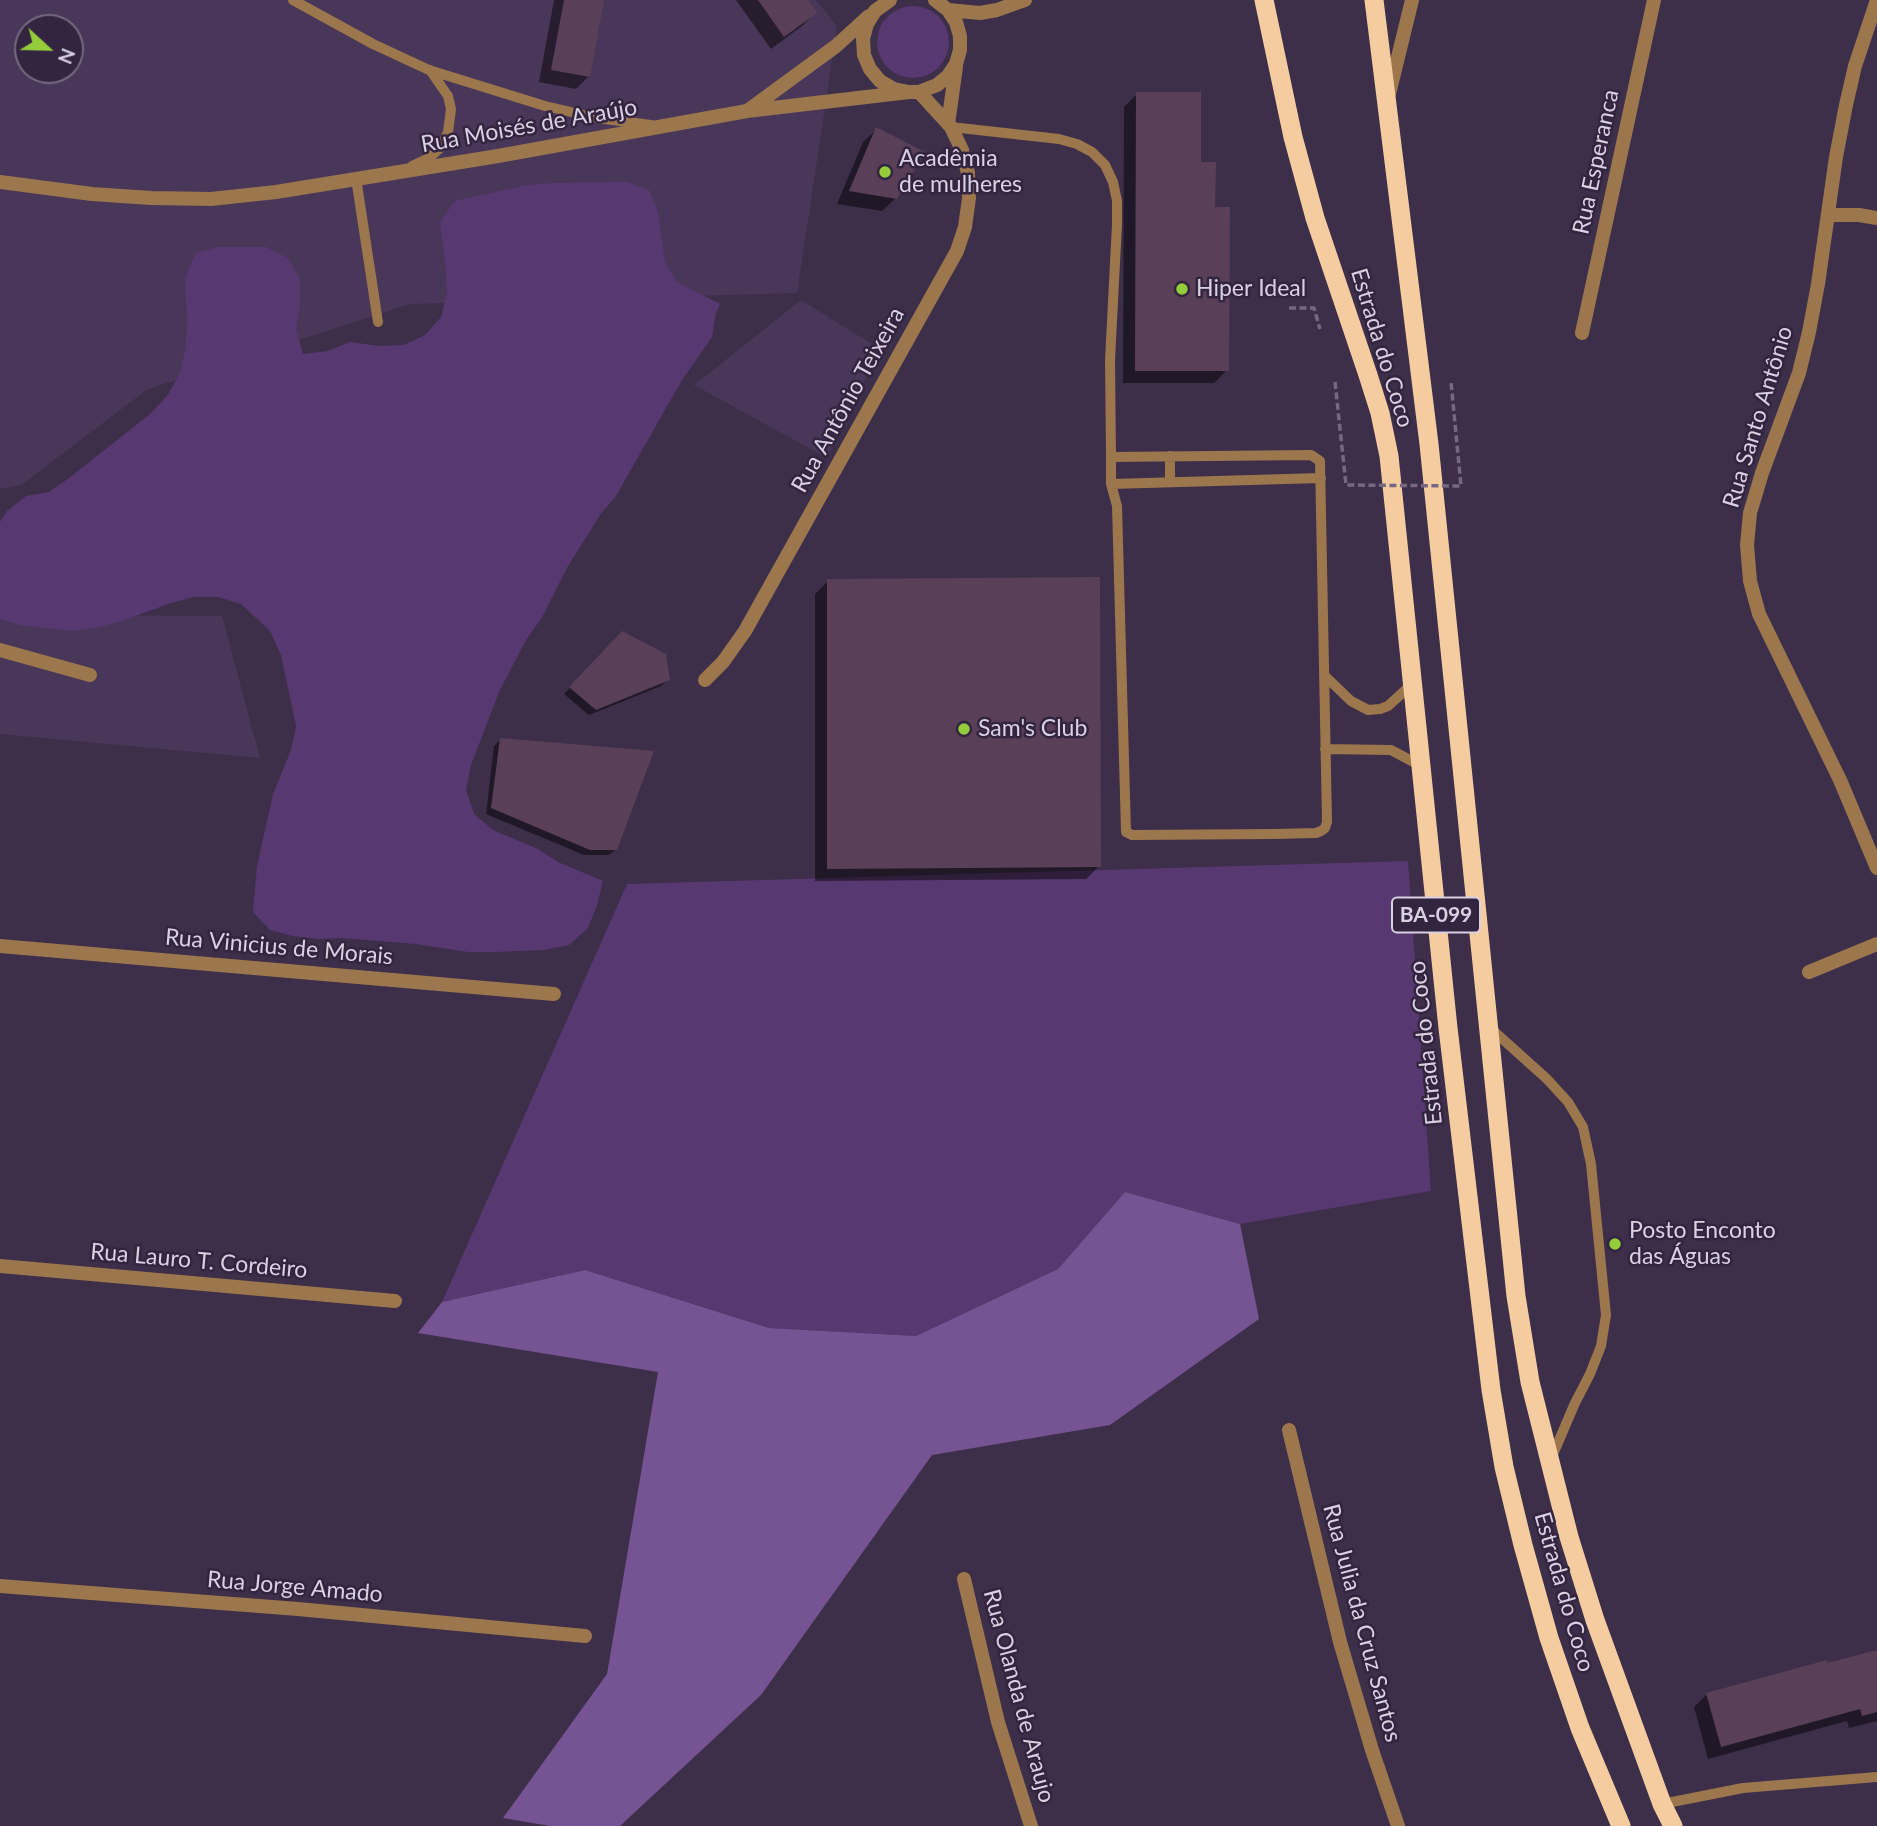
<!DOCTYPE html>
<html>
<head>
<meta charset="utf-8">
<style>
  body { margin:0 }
  #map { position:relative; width:1877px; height:1826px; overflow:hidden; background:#3d2e4a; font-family:Lato,sans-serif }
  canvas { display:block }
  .north { position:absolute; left:14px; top:14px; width:70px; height:70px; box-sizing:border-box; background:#332440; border:2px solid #756981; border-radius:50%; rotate:112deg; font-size:19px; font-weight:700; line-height:28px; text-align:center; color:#d9d0e2 }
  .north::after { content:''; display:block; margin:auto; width:24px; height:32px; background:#94cc3c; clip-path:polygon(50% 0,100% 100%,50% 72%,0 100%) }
</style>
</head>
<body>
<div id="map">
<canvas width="1877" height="1826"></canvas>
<div class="north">N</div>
</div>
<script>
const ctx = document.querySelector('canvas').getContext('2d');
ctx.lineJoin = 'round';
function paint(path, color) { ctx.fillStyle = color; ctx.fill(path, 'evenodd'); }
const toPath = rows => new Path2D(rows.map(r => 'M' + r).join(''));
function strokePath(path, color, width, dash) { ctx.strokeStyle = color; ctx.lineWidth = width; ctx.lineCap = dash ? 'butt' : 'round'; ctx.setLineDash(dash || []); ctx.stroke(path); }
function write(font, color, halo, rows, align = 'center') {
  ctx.font = font + ' Lato,sans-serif'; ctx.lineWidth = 5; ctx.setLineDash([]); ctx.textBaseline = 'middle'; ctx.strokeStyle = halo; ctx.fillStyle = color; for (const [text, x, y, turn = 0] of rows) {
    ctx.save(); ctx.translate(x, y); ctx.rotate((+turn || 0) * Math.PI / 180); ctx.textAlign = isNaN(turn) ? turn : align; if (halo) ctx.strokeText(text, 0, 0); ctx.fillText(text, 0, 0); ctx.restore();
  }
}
const built = toPath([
  [0,0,816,0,837,27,797,293,410,304,148,389,21,485,0,489],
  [28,28,70,28,70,70,28,70],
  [801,300,880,349,827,458,694,385],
  [0,611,68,615,222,616,260,758,0,734]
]);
const green = toPath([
  '877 42a36 36 0 1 1 72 0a36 36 0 1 1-72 0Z',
  [627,182,649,190,658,212,665,262,677,282,720,304,716,313,712,337,682,380,616,496,600,515,568,566,541,619,526,640,499,692,471,765,466,790,474,814,493,830,538,849,558,862,603,881,597,905,588,928,569,945,544,950,495,952,468,952,416,944,342,938,318,939,293,936,270,930,253,912,257,866,273,794,291,750,296,726,281,655,270,631,241,604,218,597,194,597,171,603,122,621,96,628,71,631,20,625,0,619,0,522,7,511,26,496,49,492,69,478,150,414,167,396,180,373,185,351,187,326,185,277,196,253,218,247,266,247,288,258,300,280,300,305,296,329,303,354,328,351,350,342,380,346,404,345,425,335,441,317,447,293,446,269,440,222,455,201,527,185,554,183],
  [1408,861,1431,1191,1240,1224,1125,1192,1058,1269,916,1336,769,1328,585,1270,442,1302,627,884]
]);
const forest = toPath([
  [1125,1192,1240,1224,1259,1319,1110,1425,932,1455,761,1695,620,1826,550,1826,503,1818,607,1674,658,1372,418,1333,442,1302,585,1270,769,1328,916,1336,1058,1269]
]);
const shadow = toPath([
  [554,0,602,0,589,76,576,89,539,82],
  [736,0,805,0,815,13,802,26,771,49],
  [1137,94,1199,164,1214,209,1227,370,1214,383,1123,383,1124,107],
  [876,130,896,198,882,211,837,204,863,142],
  [828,581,1099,866,1086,879,815,881,815,594],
  [623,633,668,679,661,686,589,715,564,694],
  [500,740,616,849,609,855,584,855,486,814,494,746],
  [1877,1652,1877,1721,1849,1728,1847,1721,1708,1759,1694,1707,1707,1694]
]);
const building = toPath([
  [564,0,604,0,590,77,551,70],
  [758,0,808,0,817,13,784,37],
  [1136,92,1201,92,1201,162,1216,162,1215,207,1230,207,1229,371,1135,371],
  [876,127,925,152,897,199,849,191],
  [1100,577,1101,867,827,869,827,579],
  [622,631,666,654,670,680,596,710,569,687],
  [500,738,654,751,617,850,590,850,491,808],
  [1877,1650,1877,1712,1862,1716,1860,1709,1721,1747,1706,1693,1827,1660,1827,1663]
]);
const path = toPath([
  [1289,308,1314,308,1320,329]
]);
const service = toPath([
  [293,0,373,44,429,70,545,106,597,118,651,125],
  [951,127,1059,139,1077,144,1092,152,1105,165,1113,182,1117,201,1117,224,1110,360,1111,457,1111,484,1117,506,1126,832,1132,835,1274,834,1316,833,1321,831,1325,828,1327,822,1320,461,1311,455,1111,457],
  [412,166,429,158,441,147,448,132,451,109,448,96,430,70],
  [356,178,378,322],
  [1170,456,1170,481],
  [1111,484,1321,478],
  [1324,675,1351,701,1368,710,1380,709,1388,706,1412,684],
  [1325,749,1391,750,1421,766],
  [1488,1026,1547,1079,1568,1102,1583,1127,1591,1164,1606,1315,1601,1346,1590,1374,1575,1403,1551,1459],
  [1662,1804,1743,1788,1877,1777]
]);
const minor = toPath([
  [890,0,875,11,867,24,863,39,864,55,870,69,880,81,894,89,909,92,919,92,937,85,948,76,956,64,960,50,960,36,956,22,948,10,935,0],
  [948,10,980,13,997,10,1025,0],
  [750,109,836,46,869,16],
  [948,124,956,67],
  [0,182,92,194,151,198,211,199,276,192,498,156,747,111,909,92],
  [1829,215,1859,215,1877,218],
  [1582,333,1654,0],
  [0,650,90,675],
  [705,680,723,662,745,631,957,251,965,227,969,198,968,173,962,150,951,127,919,92],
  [0,946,554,994],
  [1809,972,1877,944],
  [0,1266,395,1301],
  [1289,1430,1340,1642,1372,1750,1398,1826],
  [964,1579,998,1722,1031,1826],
  [0,1586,298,1609,585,1636]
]);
const tertiary = toPath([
  [1877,0,1855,66,1846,105,1836,157,1818,284,1809,332,1799,373,1762,473,1750,513,1747,545,1750,581,1759,614,1840,780,1877,868],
  [1389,94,1412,0]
]);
const trunk = toPath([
  [1264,0,1293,137,1315,218,1368,375,1380,413,1389,456,1448,1028,1491,1390,1504,1467,1523,1545,1549,1638,1580,1728,1621,1826],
  [1374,0,1429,444,1516,1296,1530,1382,1569,1537,1595,1620,1662,1804,1673,1826]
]);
const pathBridge = toPath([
  [1335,382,1346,485,1461,486,1451,382]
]);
const markers = [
  [885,172,7,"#94cc3c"],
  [1182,289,7,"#94cc3c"],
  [964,729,7,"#94cc3c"],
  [1615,1244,7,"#94cc3c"]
];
const shields = [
  [1436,915,88]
];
const shieldNames = [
  ["BA-099",1436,915]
];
const streetNames = [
  ["Rua Moisés de Araújo",529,126,-10],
  ["Rua Esperanca",1596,162,-78],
  ["Estrada do Coco",1382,348,73],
  ["Rua Antônio Teixeira",848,400,-61],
  ["Rua Santo Antônio",1758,417,-73],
  ["Rua Vinicius de Morais",279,947,5],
  ["Estrada do Coco",1426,1043,-96],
  ["Rua Lauro T. Cordeiro",199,1261,5],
  ["Rua Jorge Amado",295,1587,5],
  ["Estrada do Coco",1564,1592,74],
  ["Rua Julia da Cruz Santos",1362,1623,75],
  ["Rua Olanda de Araujo",1019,1696,75]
];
const poiNames = [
  ["Acadêmia",899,159],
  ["de mulheres",899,185],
  ["Hiper Ideal",1196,289],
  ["Sam's Club",978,729],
  ["Posto Enconto",1629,1231],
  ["das Águas",1629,1257]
];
paint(built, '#493759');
paint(green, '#583871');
paint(forest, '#765393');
paint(shadow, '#0007');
paint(building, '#594058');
strokePath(path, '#756880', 3.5, [7, 3.5]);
strokePath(service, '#9c764c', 10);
strokePath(minor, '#9c764c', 14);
strokePath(tertiary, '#9c764c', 14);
strokePath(trunk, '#f4cca0', 19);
strokePath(pathBridge, '#756880', 3.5, [7, 3.5]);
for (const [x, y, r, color] of markers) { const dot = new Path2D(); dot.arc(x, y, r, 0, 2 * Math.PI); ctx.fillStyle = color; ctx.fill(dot); strokePath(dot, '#332440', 2.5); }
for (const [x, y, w] of shields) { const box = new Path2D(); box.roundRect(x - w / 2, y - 17.5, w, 35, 5); ctx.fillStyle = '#332440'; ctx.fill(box); strokePath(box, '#d9d0e2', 2); }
write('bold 21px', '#d9d0e2', null, shieldNames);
write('23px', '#d9d0e2', '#332440', streetNames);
write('23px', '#d9d0e2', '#332440', poiNames, 'left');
</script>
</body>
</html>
